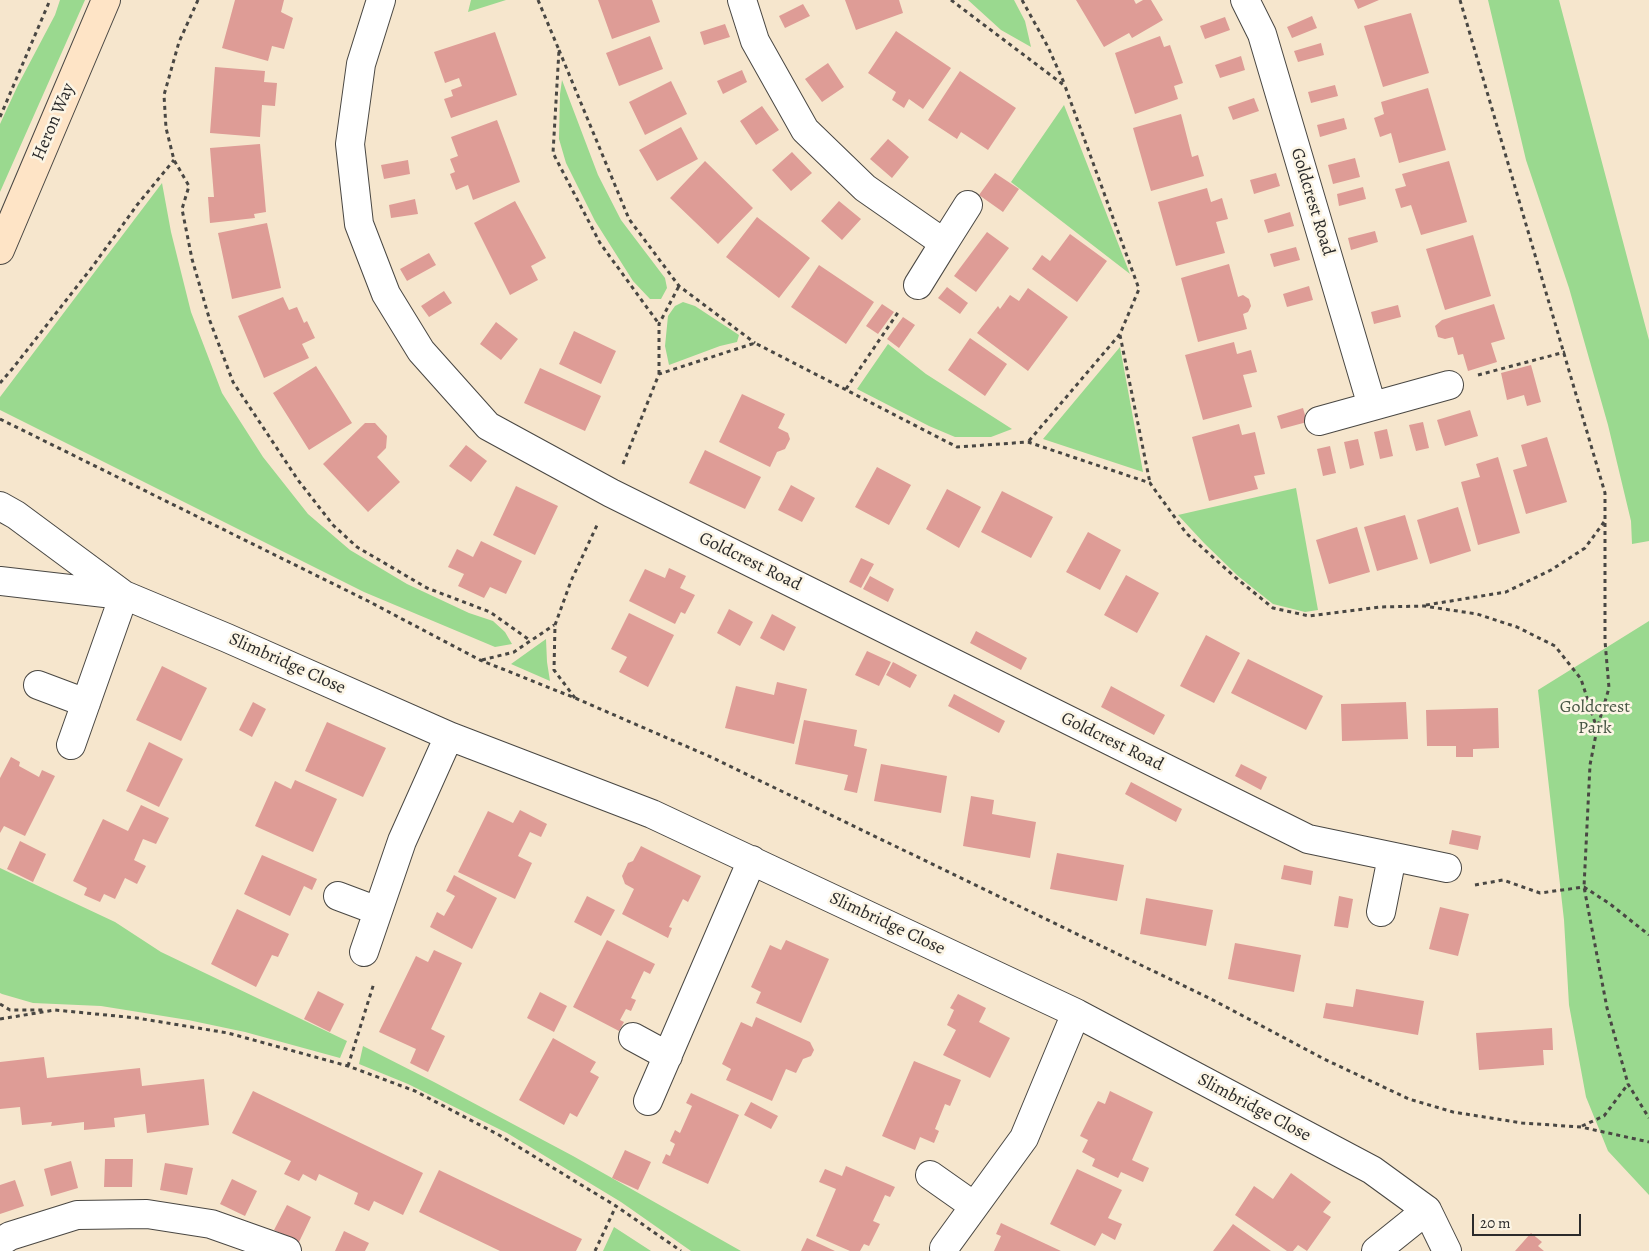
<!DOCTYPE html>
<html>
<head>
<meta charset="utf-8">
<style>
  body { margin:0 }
  #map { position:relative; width:1649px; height:1251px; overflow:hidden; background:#f6e6cd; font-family:Alegreya,serif }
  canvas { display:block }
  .scale { position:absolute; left:1472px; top:1214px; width:109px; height:22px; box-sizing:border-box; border:2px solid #2b2b2b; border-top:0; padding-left:6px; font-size:15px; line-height:18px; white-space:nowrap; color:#2b2b2b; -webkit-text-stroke:4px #fcf5e5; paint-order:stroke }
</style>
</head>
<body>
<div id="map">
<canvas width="1649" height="1251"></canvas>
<div class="scale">20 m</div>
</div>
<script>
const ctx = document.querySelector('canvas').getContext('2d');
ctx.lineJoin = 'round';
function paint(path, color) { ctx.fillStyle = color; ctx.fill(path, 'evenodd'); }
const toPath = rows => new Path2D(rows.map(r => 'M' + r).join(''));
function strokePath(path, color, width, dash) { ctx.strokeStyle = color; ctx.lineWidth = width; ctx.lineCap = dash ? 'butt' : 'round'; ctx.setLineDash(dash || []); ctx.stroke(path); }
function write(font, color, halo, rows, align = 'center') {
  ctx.font = font + ' Alegreya,serif'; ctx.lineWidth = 5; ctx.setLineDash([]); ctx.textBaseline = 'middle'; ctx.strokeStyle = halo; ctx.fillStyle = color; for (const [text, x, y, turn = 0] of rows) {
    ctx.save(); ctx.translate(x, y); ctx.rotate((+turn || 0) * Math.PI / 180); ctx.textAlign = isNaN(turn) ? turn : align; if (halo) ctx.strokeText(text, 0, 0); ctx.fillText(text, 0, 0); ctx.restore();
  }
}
const green = toPath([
  [60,0,85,0,0,192,0,124,18,85,55,15],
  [471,0,506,0,468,12],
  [968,0,1014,0,1025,21,1031,47,1001,30],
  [1488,0,1559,0,1649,340,1649,541,1632,544,1631,521,1608,425,1569,288,1526,160],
  [562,80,598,175,621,220,665,278,667,288,661,299,650,299,633,281,595,221,566,163,559,139,560,94],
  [1064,105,1130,274,1011,182],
  [162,183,171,232,191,312,222,393,263,457,308,514,350,550,407,584,469,613,493,621,505,632,512,644,495,647,364,592,0,410,0,397],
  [683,302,695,306,739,335,737,342,720,346,669,365,665,346,668,316,675,306],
  [888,344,926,374,1012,429,991,437,955,437,929,426,857,389],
  [1120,347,1143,472,1043,439],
  [1296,488,1318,610,1305,612,1273,604,1238,576,1204,543,1178,515],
  [1649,621,1649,1195,1608,1151,1586,1097,1569,1005,1564,920,1538,690],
  [546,639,547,662,550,681,511,664],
  [0,868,115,922,161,952,347,1041,340,1058,245,1032,188,1020,101,1006,33,1003,2,994,0,993],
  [363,1046,434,1082,573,1156,741,1251,691,1251,621,1202,507,1133,408,1084,359,1064],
  [614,1227,651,1251,603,1251]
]);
const building = toPath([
  [235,0,284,0,281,12,293,18,284,49,272,46,268,61,222,48],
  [598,0,652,0,660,22,612,39],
  [845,0,899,0,903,13,856,30],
  [1076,0,1134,0,1136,4,1143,0,1151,0,1163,20,1132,38,1129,33,1104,47],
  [1354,0,1379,0,1358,9],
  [803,4,810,16,785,28,779,16],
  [1411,13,1429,73,1383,87,1364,26],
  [1312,16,1317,28,1292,38,1287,27],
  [1225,17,1230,30,1205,39,1200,26],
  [725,24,730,37,704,45,700,32],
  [896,31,951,68,923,109,909,99,904,108,892,100,896,92,868,73],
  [495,32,517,95,451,118,444,99,453,96,451,90,462,86,459,78,445,83,434,52],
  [650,36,663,69,619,86,606,53],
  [1160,36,1164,47,1170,45,1183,83,1174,86,1178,99,1135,114,1115,53],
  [1321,43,1324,55,1298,62,1294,51],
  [1241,56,1245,70,1220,78,1215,65],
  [828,63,844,87,822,102,805,79],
  [215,67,265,71,264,82,277,83,275,106,262,105,260,137,210,133],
  [742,70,747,82,723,94,717,81],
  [960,71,1016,108,988,150,961,132,957,139,928,120],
  [671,81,687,114,645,135,629,102],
  [1335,85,1338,96,1311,103,1308,92],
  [1428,88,1446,150,1399,163,1391,133,1380,137,1374,118,1384,114,1381,102],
  [1254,98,1259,111,1233,120,1228,107],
  [762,106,779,130,756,145,740,121],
  [1181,114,1192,157,1198,155,1204,176,1151,191,1133,128],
  [1344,118,1347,129,1320,137,1317,125],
  [497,120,520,182,473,200,468,185,456,190,450,174,455,172,450,159,458,156,451,137],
  [681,127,698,159,657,181,639,150],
  [888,139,909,157,892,178,870,159],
  [260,144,266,212,254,214,255,218,210,223,208,197,214,197,210,148],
  [792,152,812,173,791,191,772,170],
  [1355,158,1360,177,1333,184,1328,165],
  [408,160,410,174,384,179,381,165],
  [705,161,753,208,718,244,670,198],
  [1449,161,1467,222,1421,235,1411,205,1401,208,1395,189,1406,186,1402,174],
  [995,173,1019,189,1003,212,979,195],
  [1276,173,1280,186,1254,194,1250,180],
  [1363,187,1366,199,1339,206,1337,194],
  [1207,188,1211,202,1222,198,1228,219,1216,222,1225,253,1176,266,1158,202],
  [415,199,418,214,391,218,389,205],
  [515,201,546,258,531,266,538,280,510,295,474,223],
  [839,201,861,219,842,240,821,221],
  [1290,212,1294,226,1268,233,1264,220],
  [757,217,810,258,779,298,726,257],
  [267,223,281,288,232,299,218,233],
  [1375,231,1378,242,1351,250,1348,238],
  [987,232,1009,248,976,292,954,276],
  [1070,234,1107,261,1077,302,1032,269,1042,255,1050,261],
  [1473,235,1491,296,1445,310,1426,249],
  [1296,247,1300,260,1274,267,1270,254],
  [429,253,436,265,407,281,400,269],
  [1229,264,1238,297,1243,295,1249,299,1251,306,1248,312,1243,314,1247,329,1198,342,1181,278],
  [819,265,874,302,846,344,791,307],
  [1309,286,1313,300,1287,307,1283,294],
  [947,287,968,303,960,314,938,298],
  [1028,288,1068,317,1028,371,977,333,998,306,1000,309,1010,295,1019,301],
  [444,291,452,303,429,317,421,306],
  [283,297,289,310,297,307,304,323,307,321,315,338,302,344,309,358,264,378,238,316],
  [882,304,894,312,878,334,866,326],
  [1494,304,1505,339,1491,343,1497,362,1468,371,1463,354,1458,355,1453,337,1445,339,1438,337,1435,326,1442,320],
  [1398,305,1401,317,1374,324,1371,312],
  [903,317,915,325,899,348,887,339],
  [496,322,518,339,501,360,480,344],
  [574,331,616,351,601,384,559,364],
  [970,338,1007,364,985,396,948,370],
  [1234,342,1237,354,1251,350,1257,372,1243,375,1252,407,1203,420,1185,355],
  [1531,365,1541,402,1527,406,1524,395,1507,400,1501,373],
  [316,366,352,423,309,450,273,393],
  [540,368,601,396,585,431,524,403],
  [742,394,785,414,778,428,788,433,790,439,785,449,777,452,770,467,719,442],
  [1303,408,1307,422,1281,429,1277,416],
  [1470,410,1478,436,1445,446,1437,420],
  [1423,422,1429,448,1416,451,1409,425],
  [365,423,375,423,387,436,386,448,377,457,400,482,368,512,323,464],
  [1239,424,1242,435,1255,432,1265,474,1254,476,1258,489,1209,501,1192,437],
  [1387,429,1393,456,1380,459,1374,432],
  [1547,437,1567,502,1526,514,1513,470,1527,466,1521,445],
  [1358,439,1364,465,1350,469,1344,442],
  [466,445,487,461,471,482,449,466],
  [1330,446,1336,473,1323,476,1317,449],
  [705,450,761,477,745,509,689,483],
  [1498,457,1520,533,1478,545,1461,482,1480,477,1476,464],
  [877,467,911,485,889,525,855,507],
  [791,485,815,498,802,522,778,510],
  [516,486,558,506,535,555,493,535],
  [947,489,981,507,959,548,926,529],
  [1002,491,1053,517,1031,558,981,532],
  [1458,507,1471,551,1430,564,1417,520],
  [1405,515,1418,559,1377,571,1364,527],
  [1357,527,1370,572,1329,584,1316,540],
  [1088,532,1121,550,1100,590,1066,572],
  [481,541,522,561,506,594,490,587,484,598,458,586,464,574,448,567,457,549,473,557],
  [861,558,874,564,861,588,849,582],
  [669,568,686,576,680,588,695,595,685,614,681,612,675,624,629,601,645,569,665,578],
  [1126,575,1159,593,1137,633,1104,615],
  [870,576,894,589,888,602,863,589],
  [729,609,753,622,740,646,717,633],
  [629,613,674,635,648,687,619,672,627,657,611,649],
  [772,614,796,627,784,651,760,638],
  [976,631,1027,658,1021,670,970,643],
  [1206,635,1240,653,1214,703,1180,686],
  [867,651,891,662,879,686,855,675],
  [1248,659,1323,696,1306,730,1231,693],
  [893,662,917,675,910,688,886,675],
  [162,666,207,688,181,741,136,720],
  [777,682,807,689,794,744,725,728,736,686,774,695],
  [1111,686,1165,715,1154,735,1101,707],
  [954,694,1005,721,999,733,948,706],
  [253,702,266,709,252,737,239,730],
  [1406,702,1408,739,1342,741,1341,704],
  [1498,708,1499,748,1473,749,1473,757,1456,757,1456,746,1427,746,1426,710],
  [804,720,857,730,854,746,867,749,857,793,844,790,848,775,795,764],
  [327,722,386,748,363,797,305,771],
  [149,742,183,759,159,807,126,791],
  [11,757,20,762,19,766,39,777,42,770,55,776,25,836,4,826,0,833,0,778],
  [881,764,947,776,941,813,874,801],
  [1241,764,1267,777,1261,790,1235,776],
  [295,780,337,799,313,852,255,826,275,781,291,789],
  [1131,782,1182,809,1176,822,1125,794],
  [971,796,994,800,992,814,1036,822,1030,858,963,846],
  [141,805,169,818,156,844,143,839,134,860,146,866,137,884,125,878,115,899,104,894,100,902,84,895,87,888,73,881,103,819,128,831],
  [520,810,547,824,541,837,530,832,518,856,532,863,515,899,458,872,488,811,513,823],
  [1452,830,1481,836,1478,850,1449,844],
  [20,841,46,854,33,882,7,869],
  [641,846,701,876,688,902,683,899,669,927,672,928,668,938,622,914,634,889,625,884,622,876,628,863,633,861],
  [1057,853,1124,865,1117,901,1050,889],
  [262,855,317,879,312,890,304,886,290,916,244,894],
  [1284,865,1313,871,1311,885,1281,879],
  [454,875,497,898,472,949,430,927,437,912,444,916,455,896,446,891],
  [587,896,615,910,601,936,574,922],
  [1339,896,1353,899,1348,928,1334,926],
  [1146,898,1213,910,1206,946,1140,934],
  [1440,907,1469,914,1458,956,1429,949],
  [237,909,289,934,278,957,272,955,256,987,211,964],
  [607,940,655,964,650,974,644,971,631,998,636,1000,631,1011,626,1009,620,1020,624,1022,619,1031,573,1007],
  [786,940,829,959,801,1023,756,1003,761,992,751,987,770,945,781,950],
  [1235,943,1301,955,1294,992,1228,979],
  [434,950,462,963,431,1029,445,1036,428,1072,410,1063,416,1049,379,1032,416,956,428,962],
  [1356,989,1424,1001,1418,1035,1323,1018,1326,1003,1353,1007],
  [318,991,344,1004,330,1032,304,1019],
  [540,992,567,1006,554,1032,527,1018],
  [958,994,986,1008,979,1022,1010,1038,990,1078,943,1055,956,1030,947,1025,954,1010,950,1008],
  [756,1017,810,1042,814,1050,811,1056,803,1059,796,1073,786,1069,772,1101,726,1080,731,1069,722,1064,741,1022,752,1027],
  [1552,1028,1553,1050,1543,1050,1544,1065,1479,1070,1476,1033],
  [553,1038,596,1062,590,1072,599,1077,577,1117,570,1113,564,1125,519,1100],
  [44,1057,47,1078,140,1068,142,1086,204,1079,209,1125,147,1133,145,1114,114,1118,115,1127,84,1130,84,1122,51,1126,52,1122,22,1125,20,1107,0,1109,0,1062],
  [914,1061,961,1080,950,1106,945,1104,935,1129,939,1131,934,1143,920,1137,915,1150,882,1136],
  [253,1091,423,1173,403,1215,374,1201,369,1211,354,1204,358,1193,319,1174,316,1181,303,1174,299,1181,284,1174,291,1161,232,1133],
  [1110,1091,1153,1112,1132,1160,1149,1168,1143,1182,1121,1172,1118,1178,1092,1166,1095,1159,1082,1152,1088,1140,1080,1136,1090,1116,1098,1101,1105,1104],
  [691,1093,739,1115,708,1184,662,1163,666,1154,670,1156,675,1144,670,1141,675,1130,680,1133,692,1106,686,1103],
  [751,1102,778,1116,771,1129,744,1115],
  [625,1150,651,1162,638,1190,612,1178],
  [105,1159,133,1159,132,1187,104,1187],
  [71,1161,78,1188,51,1196,44,1169],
  [165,1163,193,1168,187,1195,160,1190],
  [846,1166,895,1187,890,1197,885,1195,873,1221,880,1224,869,1246,864,1244,860,1251,850,1251,816,1236,836,1189,819,1182,825,1169,842,1176],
  [1077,1169,1122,1190,1108,1218,1122,1224,1115,1240,1102,1233,1095,1246,1050,1224],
  [439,1170,582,1239,576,1251,500,1251,419,1212],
  [1291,1173,1331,1202,1323,1212,1331,1217,1307,1251,1298,1245,1293,1251,1287,1251,1235,1215,1254,1186,1273,1199],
  [232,1179,257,1191,245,1216,220,1204],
  [15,1180,24,1206,0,1214,0,1185],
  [287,1205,311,1217,299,1242,274,1230],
  [1001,1223,1061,1251,994,1251,1001,1236,996,1234],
  [1233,1224,1271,1251,1213,1251],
  [344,1231,369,1243,365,1251,335,1251],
  [1531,1233,1542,1242,1538,1246,1544,1251,1515,1251],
  [807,1238,835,1251,801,1251]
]);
const path = toPath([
  [198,0,179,42,164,95,166,128,174,160,189,186,182,209,192,259,210,321,233,382,298,480,333,525,357,547,427,588,490,612,531,641],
  [538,0,559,50,553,153,600,243,659,324],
  [951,0,1065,86,1139,289,1120,334,1028,442],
  [1022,0,1048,47,1065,85],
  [1460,0,1605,493,1605,641,1609,688,1597,729,1590,765,1584,887,1607,1008,1628,1084,1649,1118],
  [559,50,629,219,679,286,755,343],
  [0,117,50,0],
  [1120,335,1150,483],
  [659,374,659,324,679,286],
  [1478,375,1565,352],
  [0,383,13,368,93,266,137,205,174,160],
  [846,389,899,311],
  [0,419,368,601,480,660,575,698,711,757,1211,999,1324,1059,1409,1099,1453,1112,1522,1123,1581,1127,1649,1142],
  [623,464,659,374,755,343,957,447,1028,442,1150,483,1186,533,1236,578,1273,608,1309,616,1380,607,1424,606,1477,614,1517,627,1555,646,1581,679,1597,729],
  [1426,605,1506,592,1551,570,1585,548,1604,522],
  [482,660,514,652,554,625],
  [575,698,554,670,555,625,571,581,598,523],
  [1475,885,1503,880,1540,893,1584,887,1610,904,1649,935],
  [0,1004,10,1010,44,1010],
  [0,1019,55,1010,137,1018,228,1033,348,1066,415,1091,499,1135,616,1206,681,1251],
  [348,1066,374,983],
  [1582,1126,1604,1116,1628,1084],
  [595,1251,616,1206]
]);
const street = toPath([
  [381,0,361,64,350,144,359,224,386,294,421,351,488,426,611,493,1308,839,1447,868],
  [742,0,755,41,805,130,865,188,944,243,918,285],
  [1245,0,1262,34,1372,406],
  [944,243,968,205],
  [1319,421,1449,385],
  [0,506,16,515,124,595,227,638,449,736,652,814,1076,1013,1372,1170,1427,1210,1447,1251],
  [0,581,122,595],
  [38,685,86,703],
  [71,745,124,595],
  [338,896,378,911],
  [1381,912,1392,857],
  [364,952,402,841,449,736],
  [633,1037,668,1056],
  [648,1101,752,860],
  [930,1175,974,1206],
  [0,1242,10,1236,77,1215,147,1214,211,1224,287,1251],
  [944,1248,1024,1138,1076,1013],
  [1376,1251,1427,1210]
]);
const secondary = toPath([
  [0,250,106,0]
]);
const streetNames = [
  ["Heron Way",54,122,-67],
  ["Goldcrest Road",1312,202,73],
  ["Goldcrest Road",750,562,26],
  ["Slimbridge Close",287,664,24],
  ["Goldcrest Road",1112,742,26],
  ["Slimbridge Close",887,924,25],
  ["Slimbridge Close",1254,1108,28]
];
const parkNames = [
  ["Goldcrest",1595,708],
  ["Park",1595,729]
];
paint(green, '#9ad98f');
paint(building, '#de9c96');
strokePath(street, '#494743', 30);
strokePath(secondary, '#494743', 30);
strokePath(path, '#494743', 3, [4, 4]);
strokePath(street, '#fff', 28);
strokePath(secondary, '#fee4c6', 28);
write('18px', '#2b2b2b', '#fcf5e5', streetNames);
write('18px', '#475644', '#fcf5e5', parkNames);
</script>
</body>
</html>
